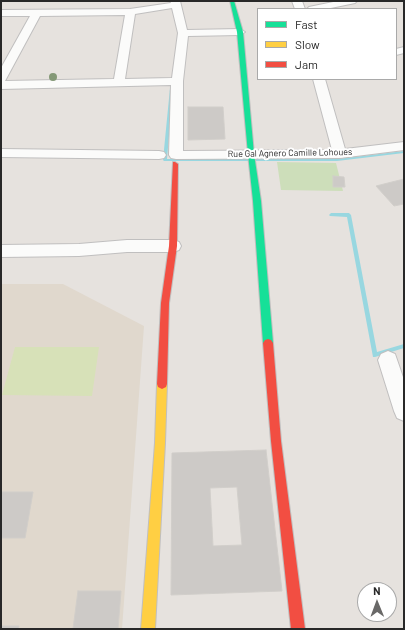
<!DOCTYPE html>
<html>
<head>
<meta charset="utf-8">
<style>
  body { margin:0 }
  #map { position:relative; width:405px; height:630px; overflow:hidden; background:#e6e2de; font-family:Barlow,sans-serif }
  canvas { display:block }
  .frame { position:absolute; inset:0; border:2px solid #282828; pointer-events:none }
  .legend { position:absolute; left:257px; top:8px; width:140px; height:72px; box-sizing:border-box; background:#fff; border:1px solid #a9a9a9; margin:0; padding:5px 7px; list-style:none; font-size:12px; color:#282828 }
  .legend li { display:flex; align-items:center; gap:8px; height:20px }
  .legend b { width:20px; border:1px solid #a9a9a9 }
  .north { position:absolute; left:357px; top:582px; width:40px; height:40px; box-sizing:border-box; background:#fff; border:1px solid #a9a9a9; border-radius:50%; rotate:359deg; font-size:11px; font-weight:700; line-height:16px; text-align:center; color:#282828 }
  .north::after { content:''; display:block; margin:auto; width:14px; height:18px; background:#6a6968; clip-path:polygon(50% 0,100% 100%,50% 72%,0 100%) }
</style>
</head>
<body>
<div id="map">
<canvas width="405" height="630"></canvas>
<div class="frame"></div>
<ul class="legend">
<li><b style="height:5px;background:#16e098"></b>Fast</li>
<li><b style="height:5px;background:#ffcf43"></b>Slow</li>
<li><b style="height:5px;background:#f24e42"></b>Jam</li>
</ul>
<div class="north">N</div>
</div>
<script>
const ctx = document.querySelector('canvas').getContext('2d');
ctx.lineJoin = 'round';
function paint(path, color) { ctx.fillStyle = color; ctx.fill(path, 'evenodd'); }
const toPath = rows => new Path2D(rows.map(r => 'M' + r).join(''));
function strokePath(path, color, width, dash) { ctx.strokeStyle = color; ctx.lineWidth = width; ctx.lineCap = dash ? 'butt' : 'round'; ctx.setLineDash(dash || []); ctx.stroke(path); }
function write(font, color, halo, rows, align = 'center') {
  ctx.font = font + ' Barlow,sans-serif'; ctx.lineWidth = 4; ctx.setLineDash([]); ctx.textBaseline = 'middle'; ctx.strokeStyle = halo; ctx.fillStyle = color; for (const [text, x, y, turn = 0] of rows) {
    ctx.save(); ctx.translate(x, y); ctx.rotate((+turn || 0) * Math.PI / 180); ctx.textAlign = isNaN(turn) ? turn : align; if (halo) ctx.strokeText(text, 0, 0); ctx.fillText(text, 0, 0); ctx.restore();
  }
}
const education = toPath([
  [1,284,63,284,144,326,122,629,1,629]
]);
const green = toPath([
  [277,162,336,163,343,191,281,190]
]);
const pitch = toPath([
  [15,347,99,347,92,396,2,395]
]);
const stream = toPath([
  [170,88,173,89,167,159,337,159,404,151,404,153,337,161,164,161,163,160,170,88],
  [331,213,349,213,351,215,377,352,404,344,404,348,375,357,373,357,347,217,330,216,329,215,331,213]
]);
const building = toPath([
  [188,107,223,107,225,139,188,140,188,107],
  [333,176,344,177,345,187,333,187,333,176],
  [404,179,404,204,394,206,376,186,404,179],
  [266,450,282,591,171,595,172,453,266,450],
  [237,487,242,545,213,546,210,488,237,487],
  [1,492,33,492,25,538,1,538,1,492],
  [78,591,121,591,118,629,73,629,78,591],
  [1,626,19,626,18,629,1,629,1,626]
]);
const street = toPath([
  [170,1,180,1,187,30,240,29,245,32,240,35,188,36,183,81,183,151,332,150,313,79,325,79,345,149,404,142,404,150,340,158,176,159,171,158,169,155,171,85,1,89,1,68,30,16,1,16,1,10,130,9,171,3,170,1],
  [172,8,178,33,172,78,125,79,135,14,172,8],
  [125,15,114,79,5,81,40,16,125,15],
  [292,1,302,1,305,9,295,9,292,1],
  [338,1,357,1,355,3,326,9,307,9,309,7,338,1],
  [404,47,404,53,396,55,396,49,404,47],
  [1,149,159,151,164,152,166,155,164,158,159,159,1,157,1,149],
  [127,240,173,240,179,242,181,246,179,250,173,252,127,252,79,256,1,257,1,245,79,244,127,240],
  [388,351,395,354,404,380,404,421,397,418,394,411,378,360,381,354,388,351]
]);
const fast = toPath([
  [230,1,234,1,243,32,254,154,261,201,273,343,271,346,268,347,265,346,263,343,253,201,248,154,237,32,230,1]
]);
const slow = toPath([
  [162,379,166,381,167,384,165,443,155,629,141,629,155,443,157,384,158,381,162,379]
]);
const jam = toPath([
  [173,162,175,162,178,164,177,246,169,303,167,384,166,387,162,389,158,387,157,384,161,303,169,246,173,162],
  [268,339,271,340,273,343,281,441,305,629,291,629,271,441,263,343,265,340,268,339]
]);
const trees = [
  [53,77]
];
const farStreetnames = [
  ["Rue Gal Agnero Camille Lohoues",290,153,-1]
];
paint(education, '#e0d8cd');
paint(green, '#cddeba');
paint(pitch, '#d7e1b8');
paint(stream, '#98d7e0');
paint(building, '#cdcac7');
strokePath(building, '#d1ceca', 1);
strokePath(street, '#c0bfbf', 2);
strokePath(fast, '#c0bfbf', 2);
strokePath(slow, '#c0bfbf', 2);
strokePath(jam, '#c0bfbf', 2);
paint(street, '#fbfbfa');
paint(fast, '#16e098');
paint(slow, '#ffcf43');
paint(jam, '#f24e42');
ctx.fillStyle = '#849876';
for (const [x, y] of trees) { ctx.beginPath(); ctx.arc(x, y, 4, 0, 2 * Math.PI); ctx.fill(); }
write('9px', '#282828', '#fff', farStreetnames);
</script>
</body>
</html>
